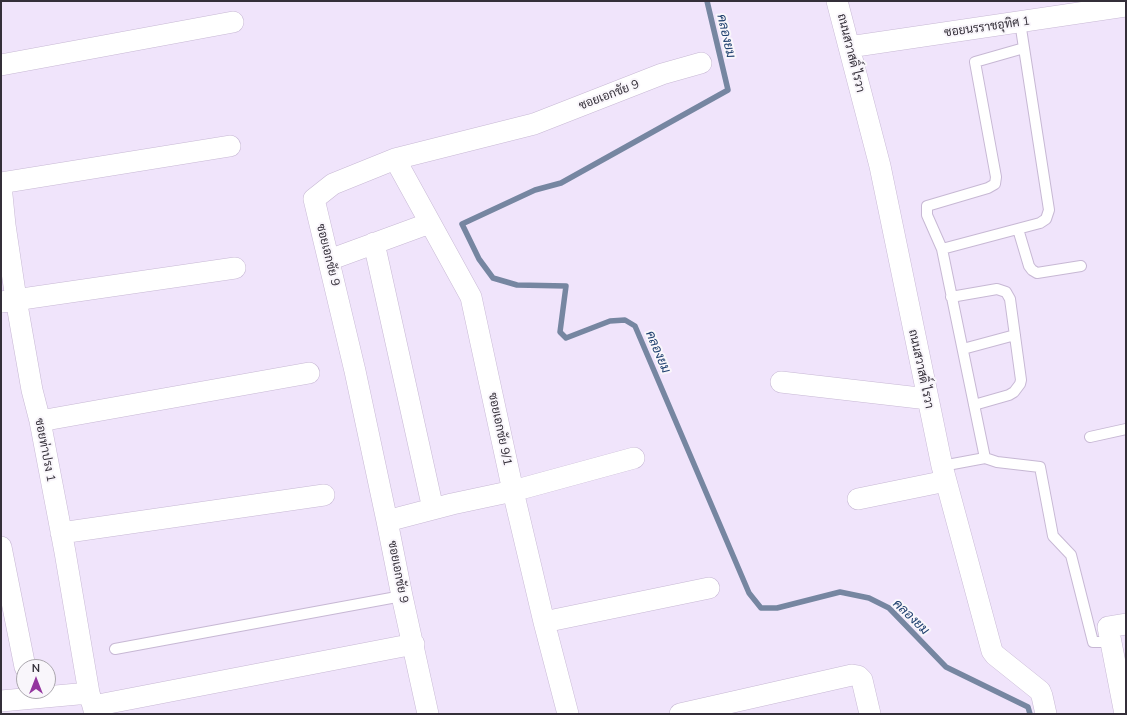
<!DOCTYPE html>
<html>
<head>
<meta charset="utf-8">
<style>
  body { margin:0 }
  #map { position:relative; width:1127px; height:715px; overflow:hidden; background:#f0e4fb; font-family:Mulish,sans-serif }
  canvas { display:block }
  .frame { position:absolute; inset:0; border:2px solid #342f39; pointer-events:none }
  .north { position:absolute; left:16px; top:659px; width:40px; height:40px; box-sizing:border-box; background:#f9f6fb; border:1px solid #aaa6ad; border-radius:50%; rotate:0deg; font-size:11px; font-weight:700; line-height:16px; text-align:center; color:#342f39 }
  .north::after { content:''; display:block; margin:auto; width:14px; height:18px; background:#94369f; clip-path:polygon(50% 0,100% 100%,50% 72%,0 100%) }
</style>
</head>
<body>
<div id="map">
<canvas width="1127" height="715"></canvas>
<div class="frame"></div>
<div class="north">N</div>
</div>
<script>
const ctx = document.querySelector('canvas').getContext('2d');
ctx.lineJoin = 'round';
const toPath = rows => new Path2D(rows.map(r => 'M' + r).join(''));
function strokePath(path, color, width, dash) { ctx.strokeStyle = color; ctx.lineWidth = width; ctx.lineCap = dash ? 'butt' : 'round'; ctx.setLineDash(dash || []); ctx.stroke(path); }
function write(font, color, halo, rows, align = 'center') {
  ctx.font = font + ' Mulish,Sarabun,sans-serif'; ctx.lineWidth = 4; ctx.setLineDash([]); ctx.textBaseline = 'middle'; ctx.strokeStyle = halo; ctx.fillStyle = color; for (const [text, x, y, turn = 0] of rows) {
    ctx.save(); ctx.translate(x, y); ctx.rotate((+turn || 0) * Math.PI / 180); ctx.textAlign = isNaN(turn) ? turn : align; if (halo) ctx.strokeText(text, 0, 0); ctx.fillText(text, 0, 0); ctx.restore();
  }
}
const stream = toPath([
  [707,1,728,90,561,183,535,190,462,224,479,259,493,278,517,285,566,286,560,332,566,338,610,321,625,320,635,326,749,593,761,608,777,608,840,592,869,598,889,608,946,667,1028,707,1030,714]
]);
const lane = toPath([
  [1018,229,1029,266,1032,270,1037,273,1081,266],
  [942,249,927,215,927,206,988,188,995,184,996,177,975,62,1024,48],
  [951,297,997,289,1006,292,1010,299,1021,380,1020,384,1014,392,1009,395,974,405],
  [963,349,1015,335],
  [1090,437,1126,429],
  [985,458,997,462,1040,467,1053,536,1071,555,1093,642,1111,642],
  [942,466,985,458,942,249,1040,223,1046,219,1049,210,1020,22],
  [115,649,402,596]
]);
const street = toPath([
  [837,1,880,166,942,466,992,651,995,655,1040,691,1042,696,1046,714],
  [849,47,1126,6],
  [1,65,233,22],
  [395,159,471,297,513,491,544,622,568,714],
  [1,183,230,146],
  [1,185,5,225,16,299,32,390,40,421,65,552,89,693,93,706,95,714],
  [374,243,433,509],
  [329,260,430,223],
  [1,302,235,268],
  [781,382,928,399],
  [40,421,309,373],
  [858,499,946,481],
  [387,521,452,504,513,491,634,458],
  [61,533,324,495],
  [1,547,25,667],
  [544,622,709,588],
  [1,701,89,693],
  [93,706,414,644],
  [428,714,402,596,387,521,355,371,314,199,333,184,395,159,534,124,662,74,701,63],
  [680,714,852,675,858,676,862,680,870,714],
  [1125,714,1108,627,1126,624]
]);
const streetNames = [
  ["ซอยนรราชอุทิศ 1",987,27,-8],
  ["ถนนสวาสดิ์ ไรวา",851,53,76],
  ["ซอยเอกชัย 9",609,95,-21],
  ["ซอยเอกชัย 9",328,255,76],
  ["ถนนสวาสดิ์ ไรวา",921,369,78],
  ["ซอยเอกชัย 9/1",500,429,78],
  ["ซอยท่าปรง 1",45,450,79],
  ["ซอยเอกชัย 9",398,572,79]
];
const waterNames = [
  ["คลองยม",726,36,77],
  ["คลองยม",658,352,67],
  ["คลองยม",911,617,44]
];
strokePath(stream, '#7686a1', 5.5);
strokePath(lane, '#c7b8d4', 12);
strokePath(street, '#c7b8d4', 22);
strokePath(lane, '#fff', 10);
strokePath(street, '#fff', 21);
write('12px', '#342f39', '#f9f6fb', streetNames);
write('italic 13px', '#214270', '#f9f6fb', waterNames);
</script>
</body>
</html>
